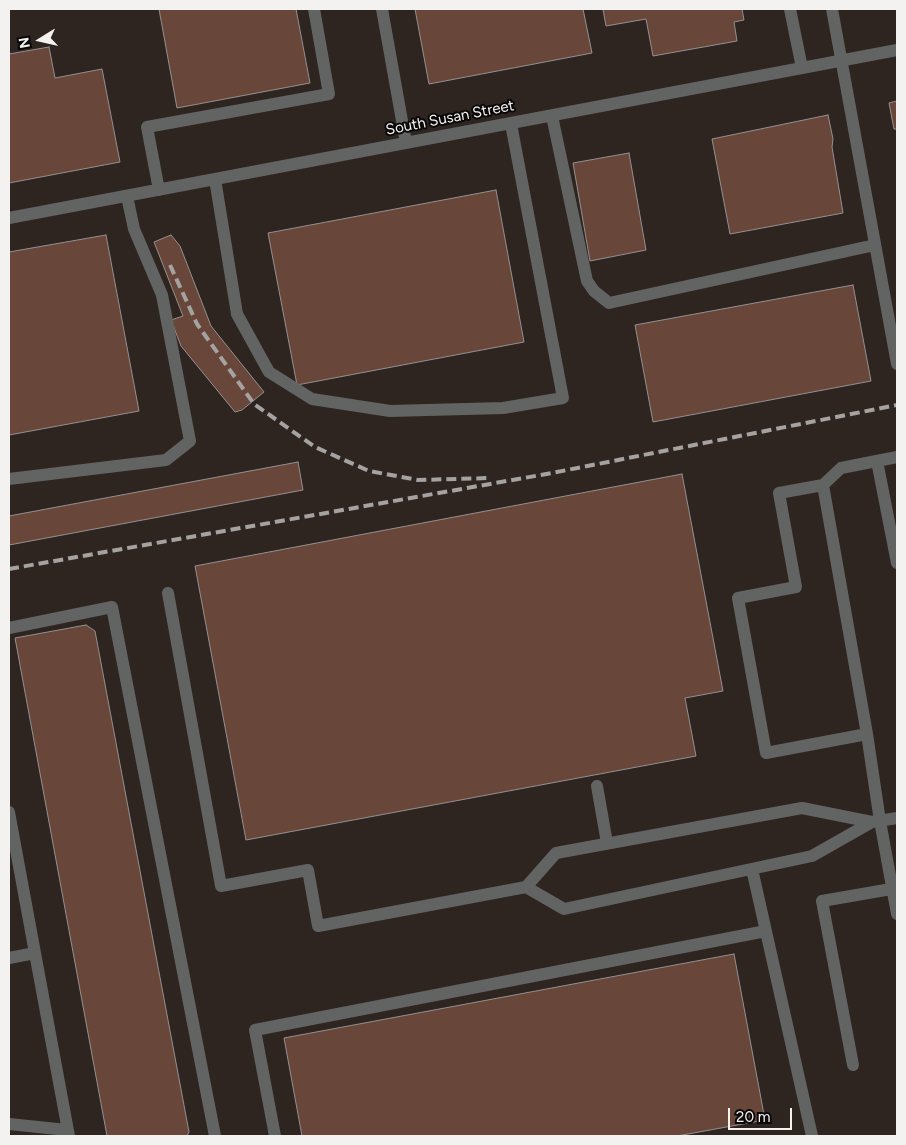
<!DOCTYPE html>
<html>
<head>
<meta charset="utf-8">
<style>
  body { margin:0 }
  #map { position:relative; width:906px; height:1145px; overflow:hidden; background:#211e1d; font-family:Figtree,sans-serif }
  canvas { display:block }
  .frame { position:absolute; inset:0; border:10px solid #f4f2f1; pointer-events:none }
  .north { position:absolute; left:15px; top:15px; width:50px; height:50px; -webkit-text-stroke:4px #0a0808; paint-order:stroke; rotate:260deg; font-size:14px; font-weight:700; line-height:20px; text-align:center; color:#f4f2f1 }
  .north::after { content:''; display:block; margin:auto; width:18px; height:22px; background:#f4f2f1; clip-path:polygon(50% 0,100% 100%,50% 72%,0 100%) }
  .scale { position:absolute; left:728px; top:1108px; width:64px; height:22px; box-sizing:border-box; border:2px solid #f4f2f1; border-top:0; padding-left:6px; font-size:15px; line-height:18px; white-space:nowrap; color:#f4f2f1; -webkit-text-stroke:4px #0a0808; paint-order:stroke }
</style>
</head>
<body>
<div id="map">
<canvas width="906" height="1145"></canvas>
<div class="frame"></div>
<div class="north">N</div>
<div class="scale">20 m</div>
</div>
<script>
const ctx = document.querySelector('canvas').getContext('2d');
ctx.lineJoin = 'round';
function paint(path, color) { ctx.fillStyle = color; ctx.fill(path, 'evenodd'); }
const toPath = rows => new Path2D(rows.map(r => 'M' + r).join(''));
function strokePath(path, color, width, dash) { ctx.strokeStyle = color; ctx.lineWidth = width; ctx.lineCap = dash ? 'butt' : 'round'; ctx.setLineDash(dash || []); ctx.stroke(path); }
function write(font, color, halo, rows, align = 'center') {
  ctx.font = font + ' Figtree,sans-serif'; ctx.lineWidth = 4; ctx.setLineDash([]); ctx.textBaseline = 'middle'; ctx.strokeStyle = halo; ctx.fillStyle = color; for (const [text, x, y, turn = 0] of rows) {
    ctx.save(); ctx.translate(x, y); ctx.rotate((+turn || 0) * Math.PI / 180); ctx.textAlign = isNaN(turn) ? turn : align; if (halo) ctx.strokeText(text, 0, 0); ctx.fillText(text, 0, 0); ctx.restore();
  }
}
const built = toPath([
  [9,9,897,9,897,1136,9,1136]
]);
const building = toPath([
  [159,9,296,9,310,83,177,108,159,9],
  [415,9,583,9,592,53,429,84,415,9],
  [603,9,742,9,744,20,734,22,737,41,653,56,646,19,606,26,603,9],
  [49,47,55,78,102,69,120,162,9,183,9,54,49,47],
  [897,101,897,130,897,129,894,129,889,103,897,101],
  [828,115,833,139,832,147,843,213,730,234,712,139,828,115],
  [629,153,646,250,590,261,573,163,629,153],
  [496,190,524,342,297,385,268,233,496,190],
  [106,235,139,411,9,435,9,252,106,235],
  [171,235,180,246,211,326,264,392,242,410,235,412,181,346,171,320,183,316,154,242,171,235],
  [853,285,871,381,653,422,635,325,853,285],
  [298,462,303,490,9,545,9,516,298,462],
  [682,474,723,691,685,698,696,756,246,840,195,566,682,474],
  [86,625,95,631,189,1132,187,1136,107,1136,15,638,86,625],
  [734,954,765,1120,677,1136,302,1136,284,1038,734,954]
]);
const minor = toPath([
  [382,9,406,143],
  [790,9,802,68],
  [832,9,897,364],
  [552,116,587,281,594,291,609,303,875,245],
  [215,179,237,314,269,372,312,399,390,411,503,408,563,398,511,124],
  [159,190,147,127,329,94,314,9],
  [9,218,897,50],
  [877,461,897,563],
  [9,479,166,460,190,441,162,295,134,229,127,196],
  [823,485,867,734,766,753,738,598,796,587,779,493,823,485,841,468,897,457],
  [168,593,221,886,308,870,318,926,526,887],
  [9,628,112,607,215,1136],
  [867,734,880,821,897,914],
  [597,786,607,843],
  [9,812,35,953],
  [872,822,802,808,556,853,526,887,564,909,812,856,872,822,897,818],
  [752,869,812,1136],
  [9,958,35,953,69,1136],
  [853,1065,822,901,897,888],
  [9,1124,67,1130],
  [275,1136,255,1030,766,931]
]);
const rail = toPath([
  [170,265,197,324,254,404,315,447,369,471,418,480,490,478],
  [9,569,552,473,897,405]
]);
const streetNames = [
  ["South Susan Street",450,118,-11]
];
paint(built, '#2e2521');
paint(building, '#68473a');
strokePath(building, '#95908f', 1);
strokePath(minor, '#626463', 12);
strokePath(rail, '#a5a3a2', 4, [10, 5]);
write('15px', '#f4f2f1', '#0a0808', streetNames);
</script>
</body>
</html>
